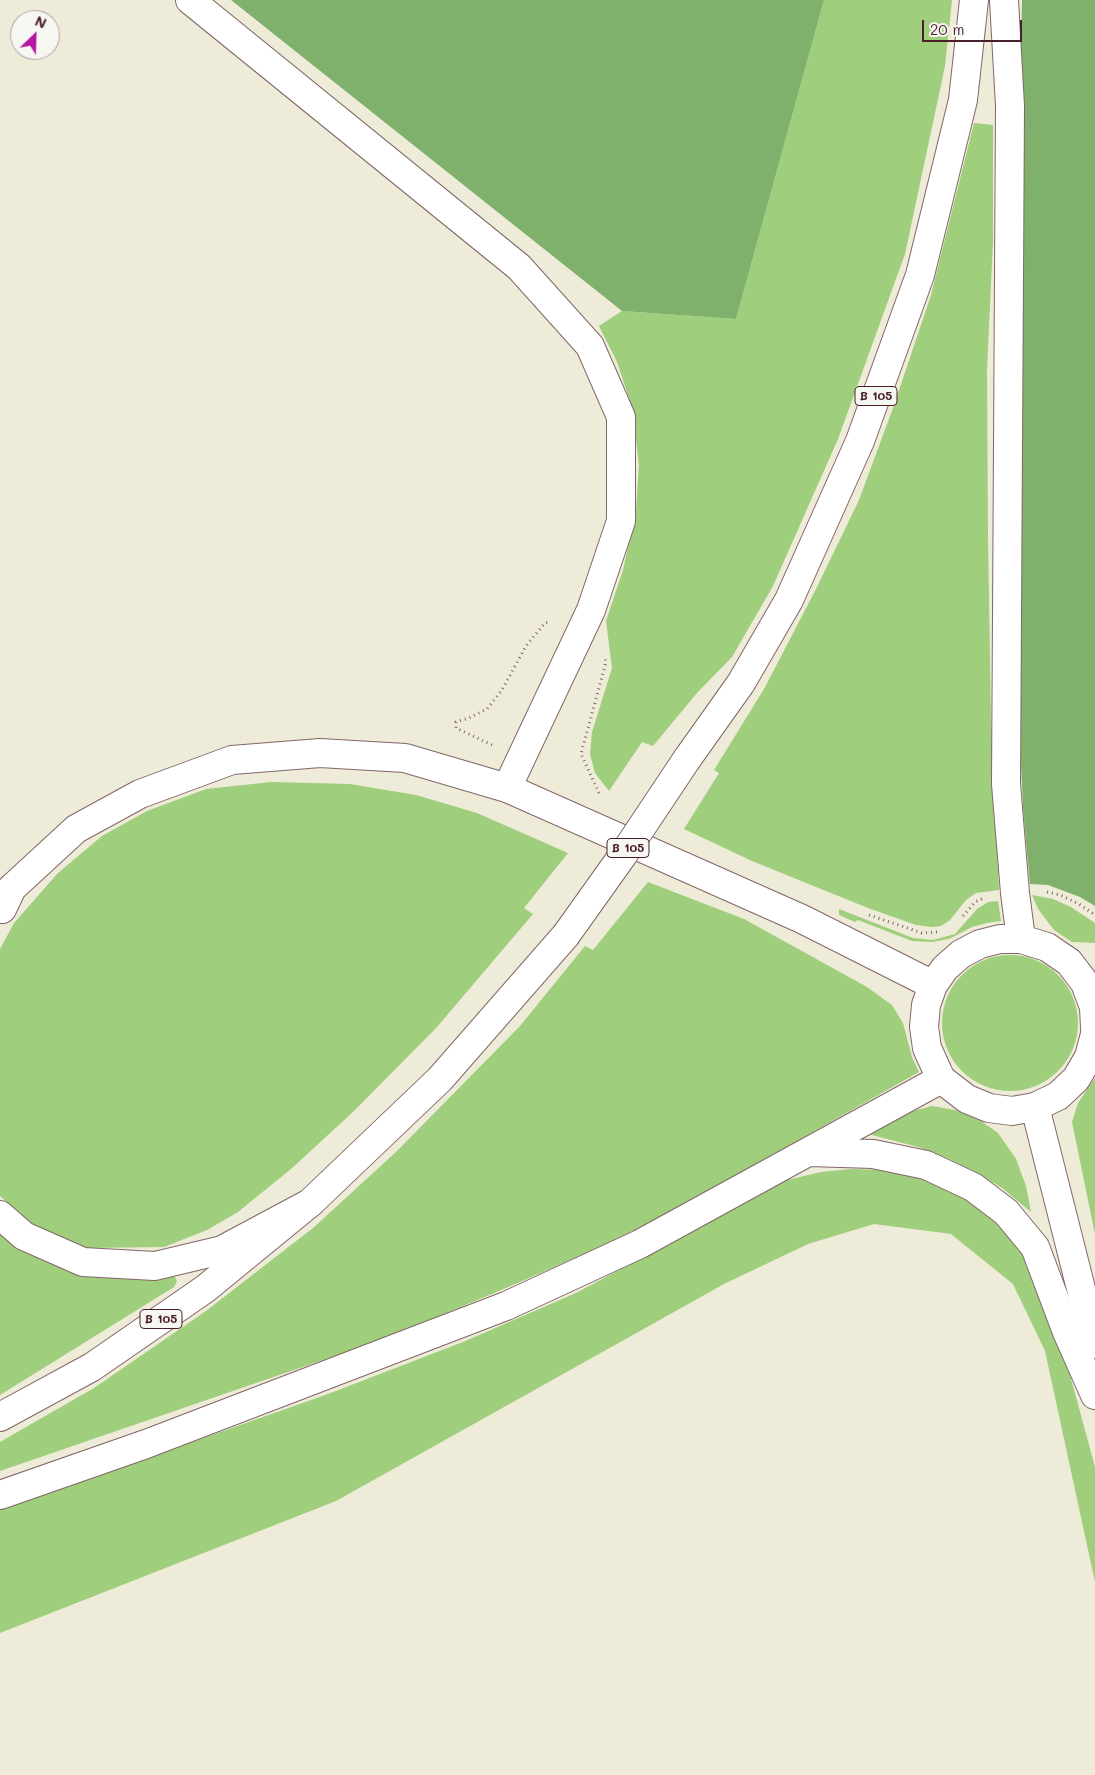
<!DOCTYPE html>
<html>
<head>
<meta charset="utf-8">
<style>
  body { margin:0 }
  #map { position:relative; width:1095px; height:1775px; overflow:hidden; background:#eeebd8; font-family:Mali,sans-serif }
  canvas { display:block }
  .north { position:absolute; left:10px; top:10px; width:50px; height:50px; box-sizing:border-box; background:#f6f6f2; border:1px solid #b1a0a2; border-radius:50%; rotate:24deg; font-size:14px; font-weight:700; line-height:20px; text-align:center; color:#4a1f2b }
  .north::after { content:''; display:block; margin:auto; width:18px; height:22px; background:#b5179e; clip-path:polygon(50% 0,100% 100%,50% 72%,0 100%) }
  .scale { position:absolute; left:922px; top:20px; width:100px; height:22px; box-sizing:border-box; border:2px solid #4a1f2b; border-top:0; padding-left:6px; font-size:15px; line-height:18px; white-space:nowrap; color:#4a1f2b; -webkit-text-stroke:4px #f6f6f2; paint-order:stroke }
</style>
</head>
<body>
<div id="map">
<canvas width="1095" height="1775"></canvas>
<div class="north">N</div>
<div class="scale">20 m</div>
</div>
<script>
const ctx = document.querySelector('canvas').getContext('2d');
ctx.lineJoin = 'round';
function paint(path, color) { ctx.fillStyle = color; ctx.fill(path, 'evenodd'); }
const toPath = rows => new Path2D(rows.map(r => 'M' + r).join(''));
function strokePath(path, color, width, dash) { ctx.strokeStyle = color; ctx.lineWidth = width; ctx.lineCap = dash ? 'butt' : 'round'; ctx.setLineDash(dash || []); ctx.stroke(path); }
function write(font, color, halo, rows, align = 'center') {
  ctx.font = font + ' Mali,sans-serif'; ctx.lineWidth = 4; ctx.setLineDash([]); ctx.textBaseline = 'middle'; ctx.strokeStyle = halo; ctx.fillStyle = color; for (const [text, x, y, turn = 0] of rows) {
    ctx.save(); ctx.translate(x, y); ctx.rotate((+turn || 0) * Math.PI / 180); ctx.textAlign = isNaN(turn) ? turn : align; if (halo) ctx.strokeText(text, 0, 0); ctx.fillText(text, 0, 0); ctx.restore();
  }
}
const green = toPath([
  [824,0,952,0,945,66,905,254,838,439,773,586,732,657,697,693,653,746,642,742,609,791,595,773,590,754,592,732,612,668,606,621,623,570,636,510,639,465,632,407,617,362,599,326,622,311,736,319],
  [974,123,993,125,993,241,987,370,988,537,991,723,999,890,976,893,966,900,950,920,941,926,931,927,916,925,868,908,752,861,684,829,719,773,714,770,764,689,816,589,859,500,893,408,931,295],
  [271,782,350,784,416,795,477,813,568,853,524,908,533,914,437,1027,354,1111,291,1169,238,1212,207,1230,164,1247,85,1248,37,1230,0,1196,0,949,14,923,58,873,102,836,147,811,206,789],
  [648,882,744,919,867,987,892,1005,903,1023,912,1057,919,1072,668,1214,600,1247,499,1291,384,1339,0,1471,0,1442,94,1388,206,1311,313,1228,396,1152,520,1026,585,946,593,950],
  [1032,895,1053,899,1071,907,1095,923,1095,943,1072,942,1054,930,1038,909],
  [998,901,1001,921,987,923,972,927,949,939,932,942,912,941,858,920,855,922,839,915,839,909,913,938,933,940,955,934,977,909,988,902],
  '942 1023a68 68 0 1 1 136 0a68 68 0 1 1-136 0Z',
  [1095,1078,1095,1234,1072,1122,1078,1103],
  [932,1106,955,1110,981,1121,998,1133,1016,1159,1026,1186,1031,1212,1002,1188,977,1173,949,1159,918,1147,868,1134,909,1112],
  [851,1169,887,1170,917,1177,943,1185,991,1217,1015,1241,1033,1266,1057,1327,1095,1467,1095,1582,1045,1351,1013,1284,951,1234,874,1224,808,1244,724,1284,336,1501,0,1633,0,1510,328,1394,463,1342,576,1293,679,1238,779,1182,821,1172],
  [0,1230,174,1275,177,1281,174,1287,0,1395]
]);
const forest = toPath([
  [231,0,824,0,736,319,622,311],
  [1022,0,1095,0,1095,906,1080,897,1048,885,1030,884,1023,808,1018,698,1020,95]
]);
const path = toPath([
  [492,745,456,728,456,722,469,718,487,709,502,690,526,646,545,623,550,622],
  [599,793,581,754,606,662,604,656],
  [1047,892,1060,895,1079,904,1095,915],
  [869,915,922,933,937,932],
  [963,916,975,902,984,898]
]);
const tertiary = toPath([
  [190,0,519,267,590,346,621,417,621,521,591,610,507,788]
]);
const secondary = toPath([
  [1035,1107,1095,1344]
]);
const primary = toPath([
  [1004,0,1010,106,1006,784,1015,893,1021,939],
  [687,759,741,683,789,600,860,441,920,275,963,100,974,0],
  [2,909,12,888,76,829,140,794,232,760,320,753,405,758,507,788,802,919,933,985],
  [1095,1028,1094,1007,1085,983,1069,962,1047,947,1021,939,1000,939,980,944,961,954,945,968,933,985,926,1005,924,1027,927,1048,941,1079,967,1099,989,1108,1012,1111,1035,1107,1058,1096,1076,1079,1089,1057,1095,1034],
  [0,1215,24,1236,83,1262,155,1266,222,1250,310,1203,440,1079,566,935]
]);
const trunk = toPath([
  [0,902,12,888],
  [809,1152,873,1154,926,1165,973,1187,1006,1212,1035,1247,1067,1332,1095,1395],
  [0,1417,92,1367,205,1289,310,1203],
  [0,1495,146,1444,506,1306,640,1244,941,1079]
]);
const primaryBridge = toPath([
  [566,935,623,855,687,759]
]);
const shields = [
  [876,396,42],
  [628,848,42],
  [161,1319,42]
];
const shieldNames = [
  ["B 105",876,396],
  ["B 105",628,848],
  ["B 105",161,1319]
];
paint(green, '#9fce7c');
paint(forest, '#7fb16c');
strokePath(tertiary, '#836668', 30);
strokePath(secondary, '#836668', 30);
strokePath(primary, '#836668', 30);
strokePath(trunk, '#836668', 30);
strokePath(path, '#836668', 3, [1, 4]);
strokePath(tertiary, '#fff', 28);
strokePath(secondary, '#fff', 28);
strokePath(primary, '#fff', 28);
strokePath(trunk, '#fff', 28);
strokePath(primaryBridge, '#836668', 30, []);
strokePath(primaryBridge, '#fff', 28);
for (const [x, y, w] of shields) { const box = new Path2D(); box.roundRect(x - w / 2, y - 9.5, w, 19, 4); ctx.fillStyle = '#f6f6f2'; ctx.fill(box); strokePath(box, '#4a1f2b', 1); }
write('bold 12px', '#4a1f2b', null, shieldNames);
</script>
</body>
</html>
